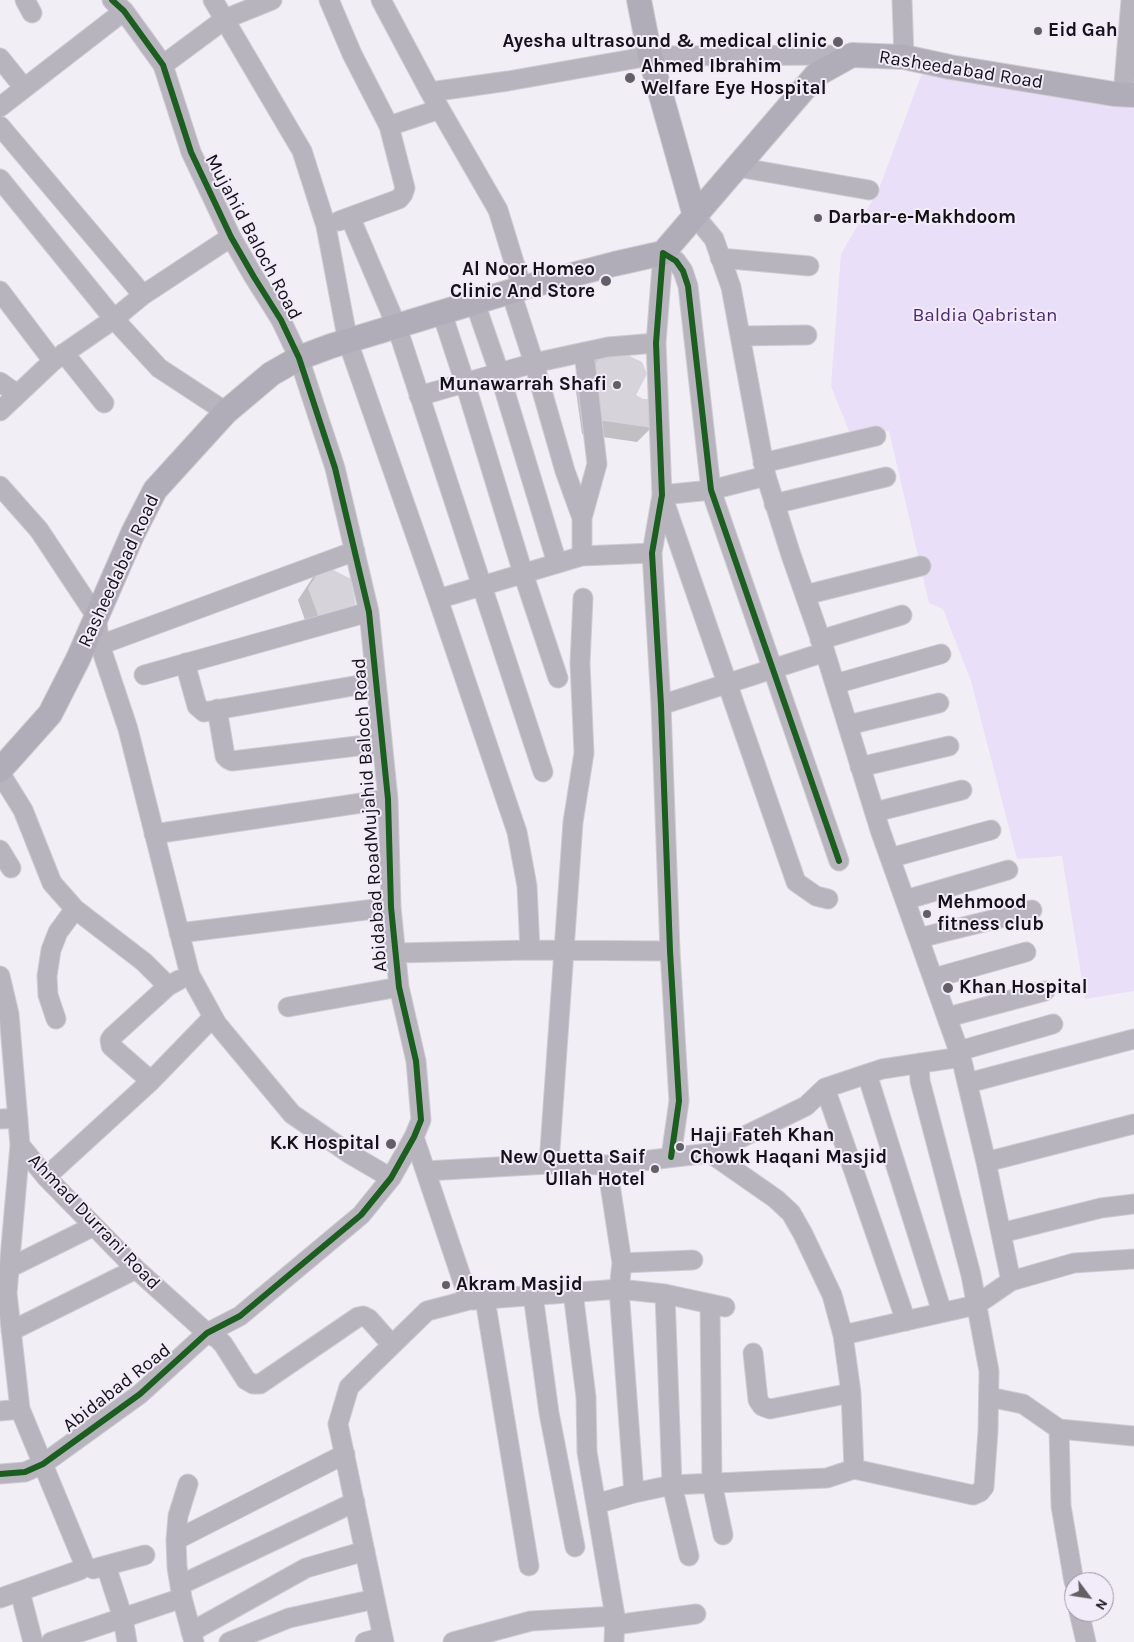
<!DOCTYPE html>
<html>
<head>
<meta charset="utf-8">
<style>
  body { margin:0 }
  #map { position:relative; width:1134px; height:1642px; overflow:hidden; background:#f2eef6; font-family:Karla,sans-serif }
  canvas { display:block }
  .north { position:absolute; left:1064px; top:1572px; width:50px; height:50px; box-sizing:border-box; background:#f1ebfa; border:1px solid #99949f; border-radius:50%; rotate:121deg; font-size:14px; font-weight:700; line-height:20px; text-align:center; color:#141217 }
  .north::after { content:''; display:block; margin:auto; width:18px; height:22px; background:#625f65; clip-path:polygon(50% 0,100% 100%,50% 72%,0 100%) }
</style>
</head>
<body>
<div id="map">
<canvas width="1134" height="1642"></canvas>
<div class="north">N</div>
</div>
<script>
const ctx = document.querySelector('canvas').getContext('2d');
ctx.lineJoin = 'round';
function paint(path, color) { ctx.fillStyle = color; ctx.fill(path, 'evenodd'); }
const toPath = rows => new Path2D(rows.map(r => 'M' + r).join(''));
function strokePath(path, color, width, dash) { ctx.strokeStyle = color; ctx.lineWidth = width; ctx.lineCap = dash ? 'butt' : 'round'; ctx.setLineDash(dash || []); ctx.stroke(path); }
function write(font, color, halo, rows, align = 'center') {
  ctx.font = font + ' Karla,sans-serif'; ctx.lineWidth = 4; ctx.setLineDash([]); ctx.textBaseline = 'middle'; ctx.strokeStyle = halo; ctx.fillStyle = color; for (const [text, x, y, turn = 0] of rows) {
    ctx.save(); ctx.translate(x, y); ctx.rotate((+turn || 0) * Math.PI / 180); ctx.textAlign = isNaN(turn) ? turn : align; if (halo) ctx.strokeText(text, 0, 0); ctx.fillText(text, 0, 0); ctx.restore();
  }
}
const green = toPath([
  [928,57,1134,92,1134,991,1085,999,1062,856,1017,859,971,681,943,609,929,603,889,431,849,431,831,386,841,254,879,189]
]);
const shadow = toPath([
  [600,356,635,396,652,427,637,442,582,434,576,391,585,371],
  [324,566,354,607,308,629,298,600,313,577]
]);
const building = toPath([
  [617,350,642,362,647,374,636,395,643,399,654,399,653,428,597,420,590,375,600,355],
  [324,565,351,579,356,607,319,618,308,588]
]);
const minor = toPath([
  [25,0,32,13],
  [213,0,302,151,326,226,348,342,438,599,517,832,527,886,530,950],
  [329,0,352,54,389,126,405,188,403,194,399,199,339,221],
  [381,0,430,92,498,210,522,288],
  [902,0,904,57],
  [0,58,24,88],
  [163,65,225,19,272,0],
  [430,92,508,81,650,56,852,55],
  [1123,95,1131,0],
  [0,107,124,11],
  [0,126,143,295],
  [389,126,440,109],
  [737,167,869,190],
  [0,179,114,319,159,368,226,412],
  [695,216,714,239,731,287,766,476,791,555,825,652,880,830,961,1057,986,1162,1011,1281],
  [350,217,397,327,543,772],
  [720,258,809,266],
  [0,291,53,361],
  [511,292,534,363,565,471,582,518],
  [475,303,499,372,557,563],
  [442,313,465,383,523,573,558,678],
  [740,336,807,335],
  [64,353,104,403],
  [0,382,17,394],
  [419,396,534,363,608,347,656,343],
  [0,411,53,361,114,319,143,295,231,237],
  [763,463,876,436],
  [766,476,711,490,662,495,796,882,816,896,828,899],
  [0,486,39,530,96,616,100,645,128,729,190,975,217,1024,292,1114,350,1154,391,1178],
  [774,504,886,477],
  [582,556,582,518,597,464,584,352],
  [805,595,921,566],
  [438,599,582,556,652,553],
  [820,640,902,615],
  [100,645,355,551],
  [185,663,197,706,204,712,376,682],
  [144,675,369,612],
  [835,684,941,654],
  [661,705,825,652],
  [217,709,225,756,228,759,232,761,382,743],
  [848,725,939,703],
  [860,767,949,746],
  [0,773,23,810,52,883,75,909,144,962,168,986],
  [875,812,962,790],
  [154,834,388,799],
  [0,850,11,868],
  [890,858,991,830],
  [905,900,1008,870],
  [179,933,391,907],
  [919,938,1032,910],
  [396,953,530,950,670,951],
  [0,976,9,1014,20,1145,46,1177,136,1269,207,1333,217,1338,223,1344,246,1380,253,1384,260,1384,358,1317,363,1316,369,1319,392,1345],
  [934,978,1026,952],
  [288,1007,399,987],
  [948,1017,1045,991],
  [56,1019,48,995,47,976,51,950,58,932,75,909],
  [959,1051,1053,1024],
  [867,1074,942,1312],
  [151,1081,111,1046,110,1040,112,1037,168,986,179,980],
  [968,1083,1134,1039],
  [825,1088,906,1321],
  [0,1119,18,1118],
  [20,1145,7,1293,20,1409,83,1561,83,1566],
  [710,1153,776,1199,791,1213,803,1234,832,1295,843,1335,851,1393,854,1469],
  [671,1157,679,1101,670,951,661,705,652,553,662,495,656,343,663,253,676,261,683,271,688,286,711,490,839,861],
  [986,1162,1134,1124],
  [549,1164,573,822,584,753,580,663,583,598],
  [607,1165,622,1263,619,1289,634,1493],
  [426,1171,549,1164,607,1165,710,1153,806,1106,825,1088,882,1069,961,1057],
  [46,1177,151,1081,213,1017],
  [1001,1233,1101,1208,1134,1204],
  [622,1263,693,1260],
  [9,1268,94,1226],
  [573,1292,586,1397,587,1452,615,1616,614,1642],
  [665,1294,672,1485,689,1556],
  [533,1295,549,1413,575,1547],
  [485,1299,529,1566],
  [473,1300,619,1289,665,1294,725,1307],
  [710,1304,712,1483,723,1535],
  [11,1331,136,1269],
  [843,1335,976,1305,1011,1281,1074,1263,1134,1259],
  [753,1353,758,1400,762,1406,770,1409,851,1393],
  [989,1397,1023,1404,1059,1429,1133,1436],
  [0,1411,20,1409],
  [1059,1429,1061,1506,1074,1582],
  [0,1474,25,1472,43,1464,140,1394,207,1333,240,1316,361,1215,391,1178,414,1137,421,1120,416,1061,399,987,391,907,388,799,369,612,335,468,299,358,281,320,254,277,231,237,191,152,163,65,124,11,112,0],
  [188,1484,178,1516,176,1540,177,1567,182,1598,194,1642],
  [596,1504,634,1493,672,1485,827,1478,854,1469,973,1495,980,1492,984,1487,988,1431,989,1371,971,1275,920,1081,919,1063],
  [176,1540,345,1454],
  [106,1566,123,1618,127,1642],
  [93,1569,145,1555],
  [180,1585,355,1502],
  [20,1592,33,1642],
  [0,1598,80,1570,83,1566],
  [1079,1612,1086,1642],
  [614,1625,696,1614],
  [191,1632,306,1568,365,1551],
  [51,1642,182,1598],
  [229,1642,289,1618,375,1599],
  [365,1642,383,1637],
  [384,1642,338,1424,349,1387,427,1311,469,1300,414,1137],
  [453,1642,531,1621,615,1616]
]);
const major = toPath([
  [639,0,650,56,695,216],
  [0,770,50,714,78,659,133,533,155,490,226,412,271,374,299,358,331,346,522,288,614,264,663,253,816,75,852,55,904,57,950,67,1114,94,1134,95]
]);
const cycleway = toPath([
  [671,1157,679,1101,670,951,661,705,652,553,662,495,656,343,663,253,676,261,683,271,688,286,711,490,839,861],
  [0,1474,25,1472,43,1464,140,1394,207,1333,240,1316,361,1215,391,1178,414,1137,421,1120,416,1061,399,987,391,907,388,799,369,612,335,468,299,358,281,320,254,277,231,237,191,152,163,65,124,11,112,0]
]);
const markers = [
  [1038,31,5,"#625f65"],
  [838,42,6,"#625f65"],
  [630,78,6,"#625f65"],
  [818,218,5,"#625f65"],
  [606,281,6,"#625f65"],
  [617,385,5,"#625f65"],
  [927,914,5,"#625f65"],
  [948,988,6,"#625f65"],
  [391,1144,6,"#625f65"],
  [680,1147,5,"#625f65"],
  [655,1169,5,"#625f65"],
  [446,1285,5,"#625f65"]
];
const poiNames = [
  ["Eid Gah",1048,31],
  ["Ayesha ultrasound & medical clinic",827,42,"right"],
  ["Ahmed Ibrahim",641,67],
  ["Welfare Eye Hospital",641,89],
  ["Darbar-e-Makhdoom",828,218],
  ["Al Noor Homeo",595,270,"right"],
  ["Clinic And Store",595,292,"right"],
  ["Munawarrah Shafi",607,385,"right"],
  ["Mehmood",937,903],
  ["fitness club",937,925],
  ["Khan Hospital",959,988],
  ["Haji Fateh Khan",690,1136],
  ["Chowk Haqani Masjid",690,1158],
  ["K.K Hospital",380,1144,"right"],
  ["New Quetta Saif",645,1158,"right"],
  ["Ullah Hotel",645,1180,"right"],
  ["Akram Masjid",456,1285]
];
const streetNames = [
  ["Rasheedabad Road",961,70,9],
  ["Mujahid Baloch Road",253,237,62],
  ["Rasheedabad Road",119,571,-65],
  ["Abidabad RoadMujahid Baloch Road",370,815,-94],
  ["Ahmad Durrani Road",94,1222,46],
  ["Abidabad Road",117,1388,-38]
];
const parkNames = [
  ["Baldia Qabristan",985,316]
];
paint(green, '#e9dff8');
paint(shadow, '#0003');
paint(building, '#d6d4da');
strokePath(minor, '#ceccd1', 21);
strokePath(major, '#ceccd1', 26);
strokePath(minor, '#b8b4be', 19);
strokePath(major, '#b1adb8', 24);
strokePath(cycleway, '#1b5e20', 6);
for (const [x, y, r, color] of markers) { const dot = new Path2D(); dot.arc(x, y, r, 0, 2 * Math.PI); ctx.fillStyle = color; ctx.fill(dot); strokePath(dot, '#f1ebfa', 2); }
write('bold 19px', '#141217', '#f1ebfa', poiNames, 'left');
write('19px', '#141217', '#f1ebfa', streetNames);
write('19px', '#4e2772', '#f1ebfa', parkNames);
</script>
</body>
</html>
